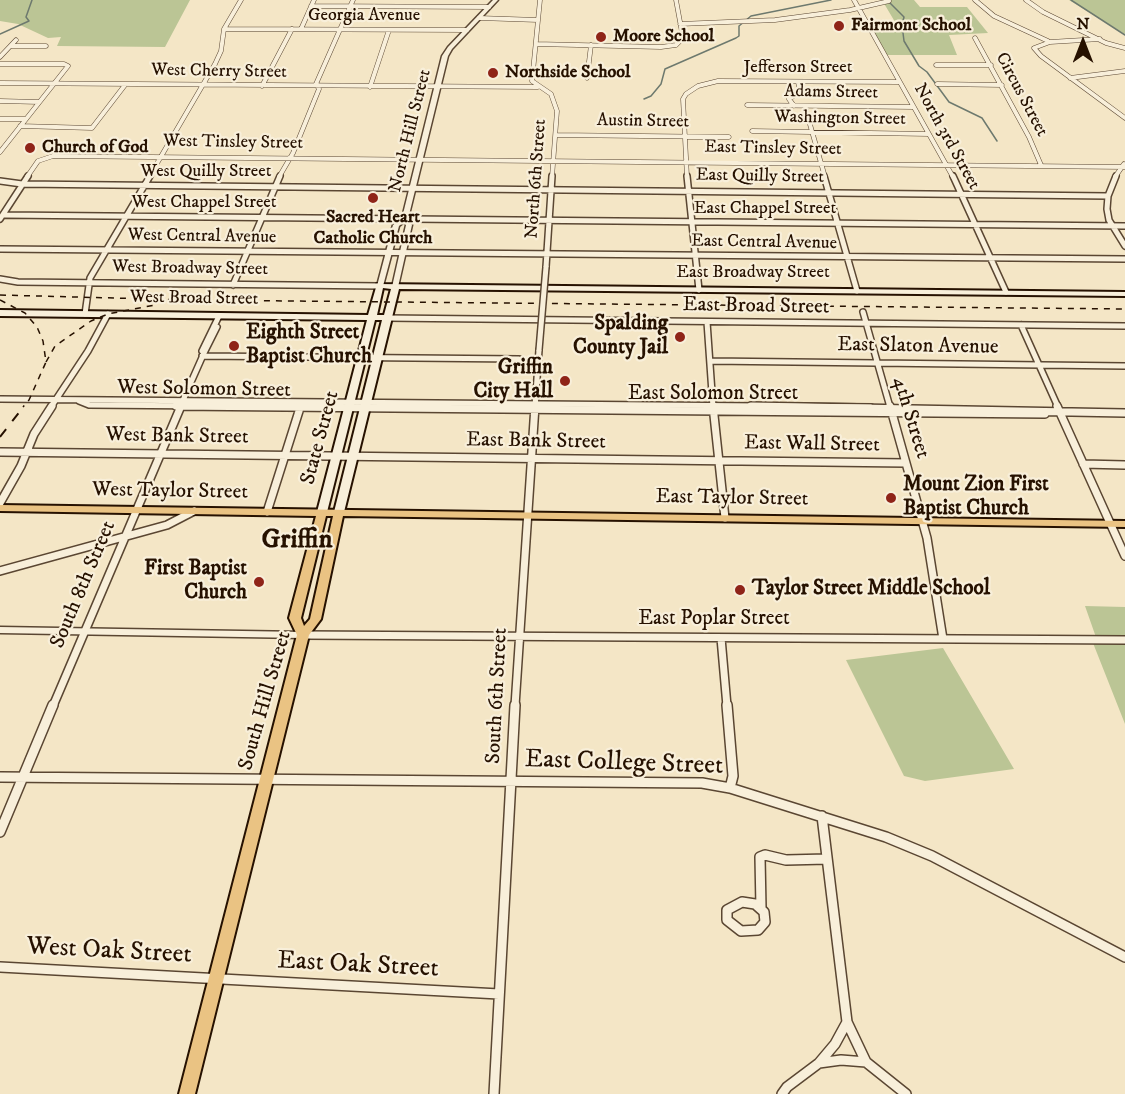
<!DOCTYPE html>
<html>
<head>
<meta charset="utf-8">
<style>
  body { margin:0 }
  #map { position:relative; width:1125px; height:1094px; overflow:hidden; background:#f4e6c6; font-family:"IM FELL DW Pica",serif }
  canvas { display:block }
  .north { position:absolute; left:1053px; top:12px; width:60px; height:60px; -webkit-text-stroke:4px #f8efda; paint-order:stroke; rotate:0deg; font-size:16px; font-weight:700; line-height:24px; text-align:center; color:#261100 }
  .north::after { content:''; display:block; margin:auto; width:21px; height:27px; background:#261100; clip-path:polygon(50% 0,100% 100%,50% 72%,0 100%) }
</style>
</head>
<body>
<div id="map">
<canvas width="1125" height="1094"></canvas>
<div class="north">N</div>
</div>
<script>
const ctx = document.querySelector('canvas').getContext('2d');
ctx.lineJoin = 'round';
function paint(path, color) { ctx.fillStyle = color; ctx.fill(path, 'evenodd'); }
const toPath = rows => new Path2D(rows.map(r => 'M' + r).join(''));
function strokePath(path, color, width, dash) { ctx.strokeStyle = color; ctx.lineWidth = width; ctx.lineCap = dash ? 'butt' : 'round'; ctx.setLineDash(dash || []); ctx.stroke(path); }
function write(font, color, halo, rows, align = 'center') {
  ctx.font = font + ' "IM FELL DW Pica",serif'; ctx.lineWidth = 4.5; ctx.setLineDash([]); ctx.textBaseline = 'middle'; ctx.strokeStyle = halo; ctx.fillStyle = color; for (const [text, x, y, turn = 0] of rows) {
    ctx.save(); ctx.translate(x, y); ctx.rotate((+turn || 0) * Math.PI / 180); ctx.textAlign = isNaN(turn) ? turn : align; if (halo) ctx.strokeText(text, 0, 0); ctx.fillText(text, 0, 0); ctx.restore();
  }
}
const green = toPath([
  [0,0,190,0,165,47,57,46,61,37,48,38,18,24,0,21],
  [852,0,914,0,920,7,967,7,988,33,949,35,957,55,885,55,867,23,895,22,882,0],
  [1069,0,1125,0,1125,34],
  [1085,606,1125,607,1125,724,1093,643,1098,643],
  [943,648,1014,769,925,781,904,776,846,660]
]);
const stream = toPath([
  [1071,0,1125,35],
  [888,1,904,17,902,25,904,41,919,66,927,72,949,102,982,118,997,141],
  [0,34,29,21,26,17,32,0],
  [644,99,651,96,661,84,665,69,736,38,739,36,739,26,751,16,831,0]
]);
const minorFar3 = toPath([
  [540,0,532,81,551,94,557,111,552,177],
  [854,0,953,177],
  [975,0,994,16,1048,41],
  [1026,0,1043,12,1106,43,1125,48],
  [311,6,489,7],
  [479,18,538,20],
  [680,24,775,20,850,10,889,1],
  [224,29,467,30],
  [301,29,314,0],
  [975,38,1029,137,1041,165],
  [1100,39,1050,42,1034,48,1041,56,1125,118],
  [536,44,661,47,676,45,683,38,676,0],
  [11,46,46,46],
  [0,57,16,40],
  [0,64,64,64,68,66,0,152],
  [936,65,991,65],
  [587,78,591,45],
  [1070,78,1125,71],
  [0,83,538,87],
  [937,84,1002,85],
  [262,86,292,29],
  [370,87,389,30],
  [0,101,39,102],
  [747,105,914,107],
  [794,106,789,99,800,92,798,82],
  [805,107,825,177],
  [0,119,25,119],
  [20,126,92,128,125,85],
  [752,131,929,134],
  [556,135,729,137],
  [27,177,38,161,53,156,1125,167],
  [149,177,215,64,221,51,224,29,241,0],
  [279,177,293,153,319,89,316,84,353,0],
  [687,177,683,99,686,94,698,86,718,81,898,82],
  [1115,177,1124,164]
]);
const minorFar2 = toPath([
  [687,176,699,290],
  [824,176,857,291],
  [953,176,1006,292],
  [1116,176,1108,196,1107,209,1109,220,1125,246],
  [0,181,22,184,1108,196],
  [4,215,1125,226],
  [0,219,28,176],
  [0,249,1125,259],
  [546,267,552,176],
  [0,279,18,282,380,286],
  [233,285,280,176],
  [863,312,890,407],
  [85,314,90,278,150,176],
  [387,318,1125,326],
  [707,322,713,407],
  [1021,325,1058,407],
  [204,353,217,327,214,326],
  [202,356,519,359],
  [711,361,1125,366],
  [0,399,871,407],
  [79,401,89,405,336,407],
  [51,407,88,351,108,314],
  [180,407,204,353,202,351,219,316],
  [535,407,539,350]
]);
const minorFar1 = toPath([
  [176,406,1045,414],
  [713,406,725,518],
  [751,406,1125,413],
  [890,406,927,538,943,639],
  [1057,406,1125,556],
  [0,452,906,463],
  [1083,464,1125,465],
  [0,503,21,466,34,434,52,406],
  [267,512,300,408],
  [0,571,167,525,194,511],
  [303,635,1125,640],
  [721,638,727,706],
  [53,706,181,406],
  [515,706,535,406]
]);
const minor = toPath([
  [727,705,733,776,730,788],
  [0,777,702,783,730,788,886,837,932,856,1125,957],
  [822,816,847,1022,866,1062,906,1094],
  [0,832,53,705],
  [742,902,755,904,764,912,765,922,758,930,741,931,727,920,727,910,742,902],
  [761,908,760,857,765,855,786,860,827,859],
  [0,967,499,994],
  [819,1063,835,1044,847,1022],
  [494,1094,515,705],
  [782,1094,787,1087,819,1063,841,1060,866,1062]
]);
const tertiary = toPath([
  [493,0,498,0,452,49,448,56,408,219,412,225,398,287,395,289,392,287,406,225,404,222,399,226,383,286,382,287,378,287,377,286,393,225,402,218,442,56,448,47,493,0],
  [0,627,303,632,308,635,303,638,0,633,0,627]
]);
const secondary = toPath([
  [377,284,1125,292,1125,296,399,289,344,512,339,515,334,512,382,320,375,320,327,512,322,515,317,512,367,320,0,316,0,310,368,315,377,284],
  [383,288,391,289,384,315,377,315,383,288]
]);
const primary = toPath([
  [0,505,1125,521,1125,527,343,516,321,619,309,635,195,1094,179,1094,297,635,289,618,316,516,0,511,0,505],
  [326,516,333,516,310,619,304,626,301,618,326,516]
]);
const railFar1 = toPath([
  [0,295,188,300,1125,309],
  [0,300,25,313,37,327,43,341,46,362,29,400,23,407],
  [46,362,55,346,91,321,108,314,155,305]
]);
const rail = toPath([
  [0,437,24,406]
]);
const minorBridge = toPath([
  [539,350,546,267]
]);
const markers = [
  [839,26,6,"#8f2418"],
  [601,37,6,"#8f2418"],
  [493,73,6,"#8f2418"],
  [30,148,6,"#8f2418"],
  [373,198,6,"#8f2418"],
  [680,337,6,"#8f2418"],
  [234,346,6,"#8f2418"],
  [565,381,6,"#8f2418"],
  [891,498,6,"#8f2418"],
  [259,582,6,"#8f2418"],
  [740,590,6,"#8f2418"]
];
const farStreetnames = [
  ["Georgia Avenue",364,16],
  ["Jefferson Street",798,68],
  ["West Cherry Street",219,72,1],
  ["Adams Street",831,93,1],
  ["Circus Street",1021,95,62],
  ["Washington Street",840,119,1],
  ["Austin Street",643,122,1],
  ["North Hill Street",411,131,-76],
  ["North 3rd Street",946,137,61],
  ["West Tinsley Street",233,143,1],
  ["East Tinsley Street",773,149,1],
  ["West Quilly Street",206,172],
  ["East Quilly Street",760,177,1],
  ["North 6th Street",537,179,-86],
  ["West Chappel Street",204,203],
  ["East Chappel Street",765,209],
  ["West Central Avenue",202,237,1],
  ["East Central Avenue",764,243,1],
  ["West Broadway Street",190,269,1],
  ["East Broadway Street",753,273],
  ["West Broad Street",194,299,1]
];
const farPoinames = [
  ["Fairmont School",851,26],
  ["Moore School",613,37],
  ["Northside School",505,73],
  ["Church of God",42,148],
  ["Sacred Heart",373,218,"center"],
  ["Catholic Church",373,239,"center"]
];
const streetNames = [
  ["East Broad Street",756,307,1],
  ["East Slaton Avenue",918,347,1],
  ["West Solomon Street",204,390,1],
  ["East Solomon Street",713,395],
  ["4th Street",910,418,73],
  ["West Bank Street",177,437,1],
  ["State Street",321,438,-75],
  ["East Bank Street",536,442,1],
  ["East Wall Street",812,445,1],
  ["West Taylor Street",170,492,1],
  ["East Taylor Street",732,499,1],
  ["South 8th Street",84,585,-67],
  ["East Poplar Street",714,620],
  ["South 6th Street",498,696,-87],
  ["South Hill Street",266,701,-74]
];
const poiNames = [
  ["Spalding",668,325],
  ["County Jail",668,349],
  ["Eighth Street",246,334,"left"],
  ["Baptist Church",246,358,"left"],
  ["Griffin",553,369],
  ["City Hall",553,393],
  ["Mount Zion First",903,486,"left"],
  ["Baptist Church",903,510,"left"],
  ["First Baptist",247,570],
  ["Church",247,594],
  ["Taylor Street Middle School",752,590,"left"]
];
const nearStreetnames = [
  ["East College Street",624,764,2],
  ["West Oak Street",109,952,3],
  ["East Oak Street",358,966,3]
];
const districtNames = [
  ["Griffin",297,541]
];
paint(green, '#bbc595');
strokePath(stream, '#6d796e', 1.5);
strokePath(minorFar3, '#5a4632', 5);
strokePath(minorFar2, '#5a4632', 8);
strokePath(minorFar1, '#5a4632', 10);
strokePath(minor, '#5a4632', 12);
strokePath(tertiary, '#5a4632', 3);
strokePath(secondary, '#261100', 4);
strokePath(primary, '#261100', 4);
strokePath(minorFar3, '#f8efda', 4);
strokePath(minorFar2, '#f8efda', 5);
strokePath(minorFar1, '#f8efda', 7);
strokePath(minor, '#f8efda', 9);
paint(tertiary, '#f8efda');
paint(secondary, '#f8efda');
paint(primary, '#eac383');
strokePath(railFar1, '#261100', 1.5, [6, 6]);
strokePath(rail, '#261100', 2, [10, 10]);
strokePath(minorBridge, '#5a4632', 8, []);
strokePath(minorBridge, '#f8efda', 5);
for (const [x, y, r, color] of markers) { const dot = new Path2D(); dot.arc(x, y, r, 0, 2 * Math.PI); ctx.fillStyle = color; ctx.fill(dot); strokePath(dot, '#f8efda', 2); }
write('18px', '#261100', '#f8efda', farStreetnames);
write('bold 18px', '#261100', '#f8efda', farPoinames, 'left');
write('21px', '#261100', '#f8efda', streetNames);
write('bold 21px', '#261100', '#f8efda', poiNames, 'right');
write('26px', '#261100', '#f8efda', nearStreetnames);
write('bold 27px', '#261100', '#f8efda', districtNames);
</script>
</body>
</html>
